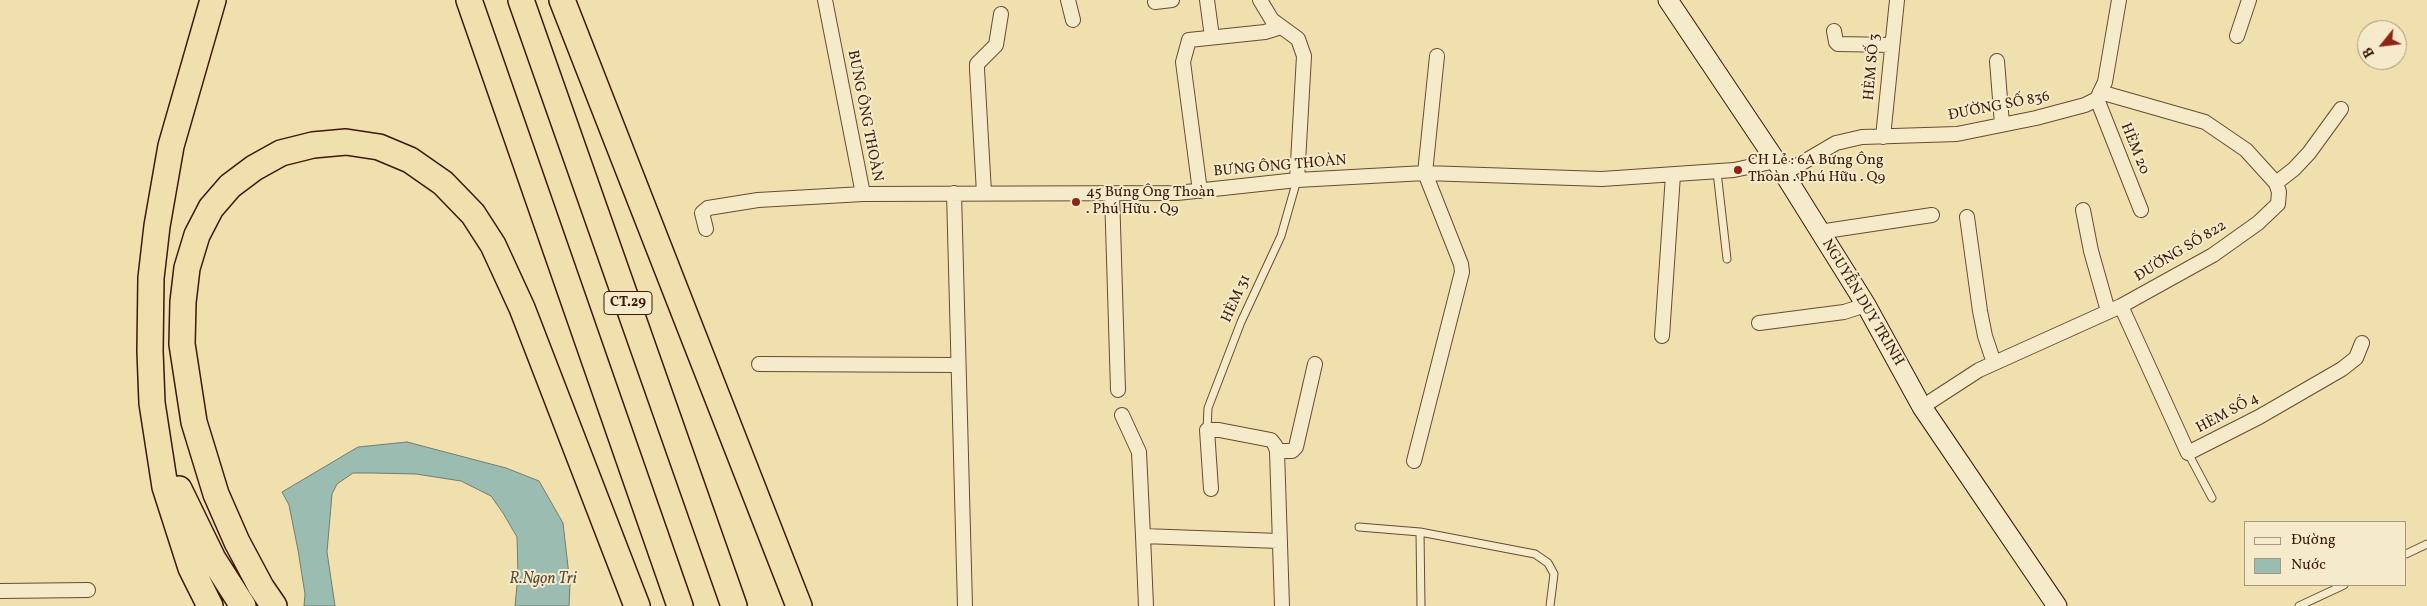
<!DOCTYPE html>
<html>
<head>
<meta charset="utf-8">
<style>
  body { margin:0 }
  #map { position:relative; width:2427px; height:606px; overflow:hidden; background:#f0e0ad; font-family:Vollkorn,serif }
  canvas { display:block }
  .legend { position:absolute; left:2244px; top:521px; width:162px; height:65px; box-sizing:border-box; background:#f5ebca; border:1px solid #ab977e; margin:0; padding:6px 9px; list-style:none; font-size:15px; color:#3b190b }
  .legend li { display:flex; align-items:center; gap:10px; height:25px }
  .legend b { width:25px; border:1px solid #ab977e }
  .north { position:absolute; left:2357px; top:20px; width:50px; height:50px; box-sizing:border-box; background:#f5ebca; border:1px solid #ab977e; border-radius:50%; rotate:241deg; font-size:14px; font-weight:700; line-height:20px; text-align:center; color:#3b190b }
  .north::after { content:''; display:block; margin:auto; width:18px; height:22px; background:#8f2418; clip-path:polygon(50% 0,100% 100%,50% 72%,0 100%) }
</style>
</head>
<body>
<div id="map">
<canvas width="2427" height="606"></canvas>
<ul class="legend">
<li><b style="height:6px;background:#f5ebca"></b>Đường</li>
<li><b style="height:14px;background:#9bbcb1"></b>Nước</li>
</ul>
<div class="north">B</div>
</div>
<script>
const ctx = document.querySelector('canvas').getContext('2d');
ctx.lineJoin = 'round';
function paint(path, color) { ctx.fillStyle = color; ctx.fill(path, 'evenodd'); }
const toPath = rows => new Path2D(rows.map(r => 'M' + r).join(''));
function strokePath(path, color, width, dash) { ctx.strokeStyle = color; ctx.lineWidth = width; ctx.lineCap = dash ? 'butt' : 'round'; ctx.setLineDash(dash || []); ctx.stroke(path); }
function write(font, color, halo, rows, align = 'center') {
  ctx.font = font + ' Vollkorn,serif'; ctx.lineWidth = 4; ctx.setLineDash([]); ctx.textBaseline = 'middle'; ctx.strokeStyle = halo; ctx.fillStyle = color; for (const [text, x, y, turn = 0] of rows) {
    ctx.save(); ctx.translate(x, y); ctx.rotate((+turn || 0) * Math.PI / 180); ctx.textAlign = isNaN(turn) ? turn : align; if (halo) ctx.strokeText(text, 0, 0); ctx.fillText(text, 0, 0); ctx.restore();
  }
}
const water = toPath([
  [407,442,506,468,539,481,563,523,570,584,569,606,515,606,518,575,517,537,503,513,491,496,461,481,416,474,371,473,353,473,337,484,332,494,327,552,335,606,304,606,305,594,298,550,289,505,282,492,358,447,407,442]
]);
const lane = toPath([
  [1717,172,1727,259],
  [1207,430,1208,408,1241,322,1281,236,1297,180],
  [2188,453,2212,498],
  [1359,527,1420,532,1421,606],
  [1420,532,1535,554,1548,563,1554,574,1550,606],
  [2406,554,2427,544],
  [2299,606,2344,585]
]);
const street = toPath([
  [825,0,863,194,1177,193,1297,180,1425,173,1602,179,1734,170,1776,161],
  [1068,0,1073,20],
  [1207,0,1212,37],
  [1260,0,1272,20,1298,39,1304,56,1297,180],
  [1155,2,1172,0],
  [1834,31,1836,42,1838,44,1892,45],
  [2237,36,2249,0],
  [1997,61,2002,124],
  [2097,99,2141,210],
  [1883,137,1897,0],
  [1783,174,1836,143,1862,137,1957,134,2036,118,2085,105,2097,99,2105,82,2119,0],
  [2276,183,2294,169,2309,153,2341,109],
  [1200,191,1183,62,1189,40,1265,32,1281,27],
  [954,193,965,606],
  [984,193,977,69,977,64,996,45,1001,14],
  [1112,193,1118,390],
  [2083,210,2091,251,2108,311],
  [1967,217,1980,311,1985,336,1994,363],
  [706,229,702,213,708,208,758,200,863,194],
  [1819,232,1932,215],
  [2121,306,2188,453,2259,417,2342,369,2356,358,2362,343],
  [1759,323,1844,312,1866,305],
  [1662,336,1673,175],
  [759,364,958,365],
  [1922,407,1979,370,2121,306,2213,255,2258,223,2278,204,2279,192,2276,183,2246,150,2205,122,2100,92],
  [1122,415,1139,452,1143,536],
  [1277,451,1292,451,1296,447,1315,364],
  [1414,461,1462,272,1461,264,1425,173,1437,56],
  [1211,489,1207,430,1219,430,1271,440,1275,445,1277,451,1282,606],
  [0,591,88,590],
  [1146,606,1143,536,1279,541]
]);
const secondary = toPath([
  [1668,0,1776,161,1866,305,1922,407,2057,606]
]);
const highway = toPath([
  [469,0,680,606],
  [521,0,734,606],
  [562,0,799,606],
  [179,489,213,559,243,606],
  [210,606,191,568,165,487,152,403,150,351,151,278,157,226,171,146,213,0],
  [274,606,261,587,237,542,216,494,194,422,182,344,183,302,187,268,197,235,211,208,230,186,254,168,281,153,313,145,346,142,379,147,410,160,443,183,473,214,493,245,522,308,637,606]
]);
const markers = [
  [1738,170,5,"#8f2418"],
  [1076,202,5,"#8f2418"]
];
const shields = [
  [628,303,48]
];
const shieldNames = [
  ["CT.29",628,303]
];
const streetNames = [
  ["HÈM SỐ 3",1873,67,-85],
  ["ĐƯỜNG SỐ 836",1999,107,-11],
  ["BƯNG ÔNG THOÀN",864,116,79],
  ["HÈM 20",2134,149,68],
  ["BƯNG ÔNG THOÀN",1280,167,-5],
  ["ĐƯỜNG SỐ 822",2181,252,-31],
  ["HÈM 31",1237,299,-66],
  ["NGUYỄN DUY TRINH",1862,303,59],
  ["HÈM SỐ 4",2228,414,-28]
];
const poiNames = [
  ["CH Lẻ : 6A Bưng Ông",1748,161],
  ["Thoàn . Phú Hữu . Q9",1748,178],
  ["45 Bưng Ông Thoàn",1086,193],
  [". Phú Hữu . Q9",1086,210]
];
const waterNames = [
  ["R.Ngọn Tri",543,580]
];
paint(water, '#9bbcb1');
strokePath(water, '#757b6f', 1);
strokePath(lane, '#684b34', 9);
strokePath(street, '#684b34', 16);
strokePath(secondary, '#3b190b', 21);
strokePath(highway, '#3b190b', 28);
strokePath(lane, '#f5ebca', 7);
strokePath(street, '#f5ebca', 14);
strokePath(secondary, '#f5ebca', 19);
strokePath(highway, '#f0e0ad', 25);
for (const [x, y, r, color] of markers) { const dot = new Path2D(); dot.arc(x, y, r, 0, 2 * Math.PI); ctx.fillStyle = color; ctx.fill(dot); strokePath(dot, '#f5ebca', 2); }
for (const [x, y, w] of shields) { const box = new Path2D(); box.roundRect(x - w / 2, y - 11.5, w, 23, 4); ctx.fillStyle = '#f5ebca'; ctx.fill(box); strokePath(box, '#3b190b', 1); }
write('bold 14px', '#3b190b', null, shieldNames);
write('15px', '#3b190b', '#f5ebca', streetNames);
write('15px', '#3b190b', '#f5ebca', poiNames, 'left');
write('italic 16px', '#584a3d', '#f5ebca', waterNames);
</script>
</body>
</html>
